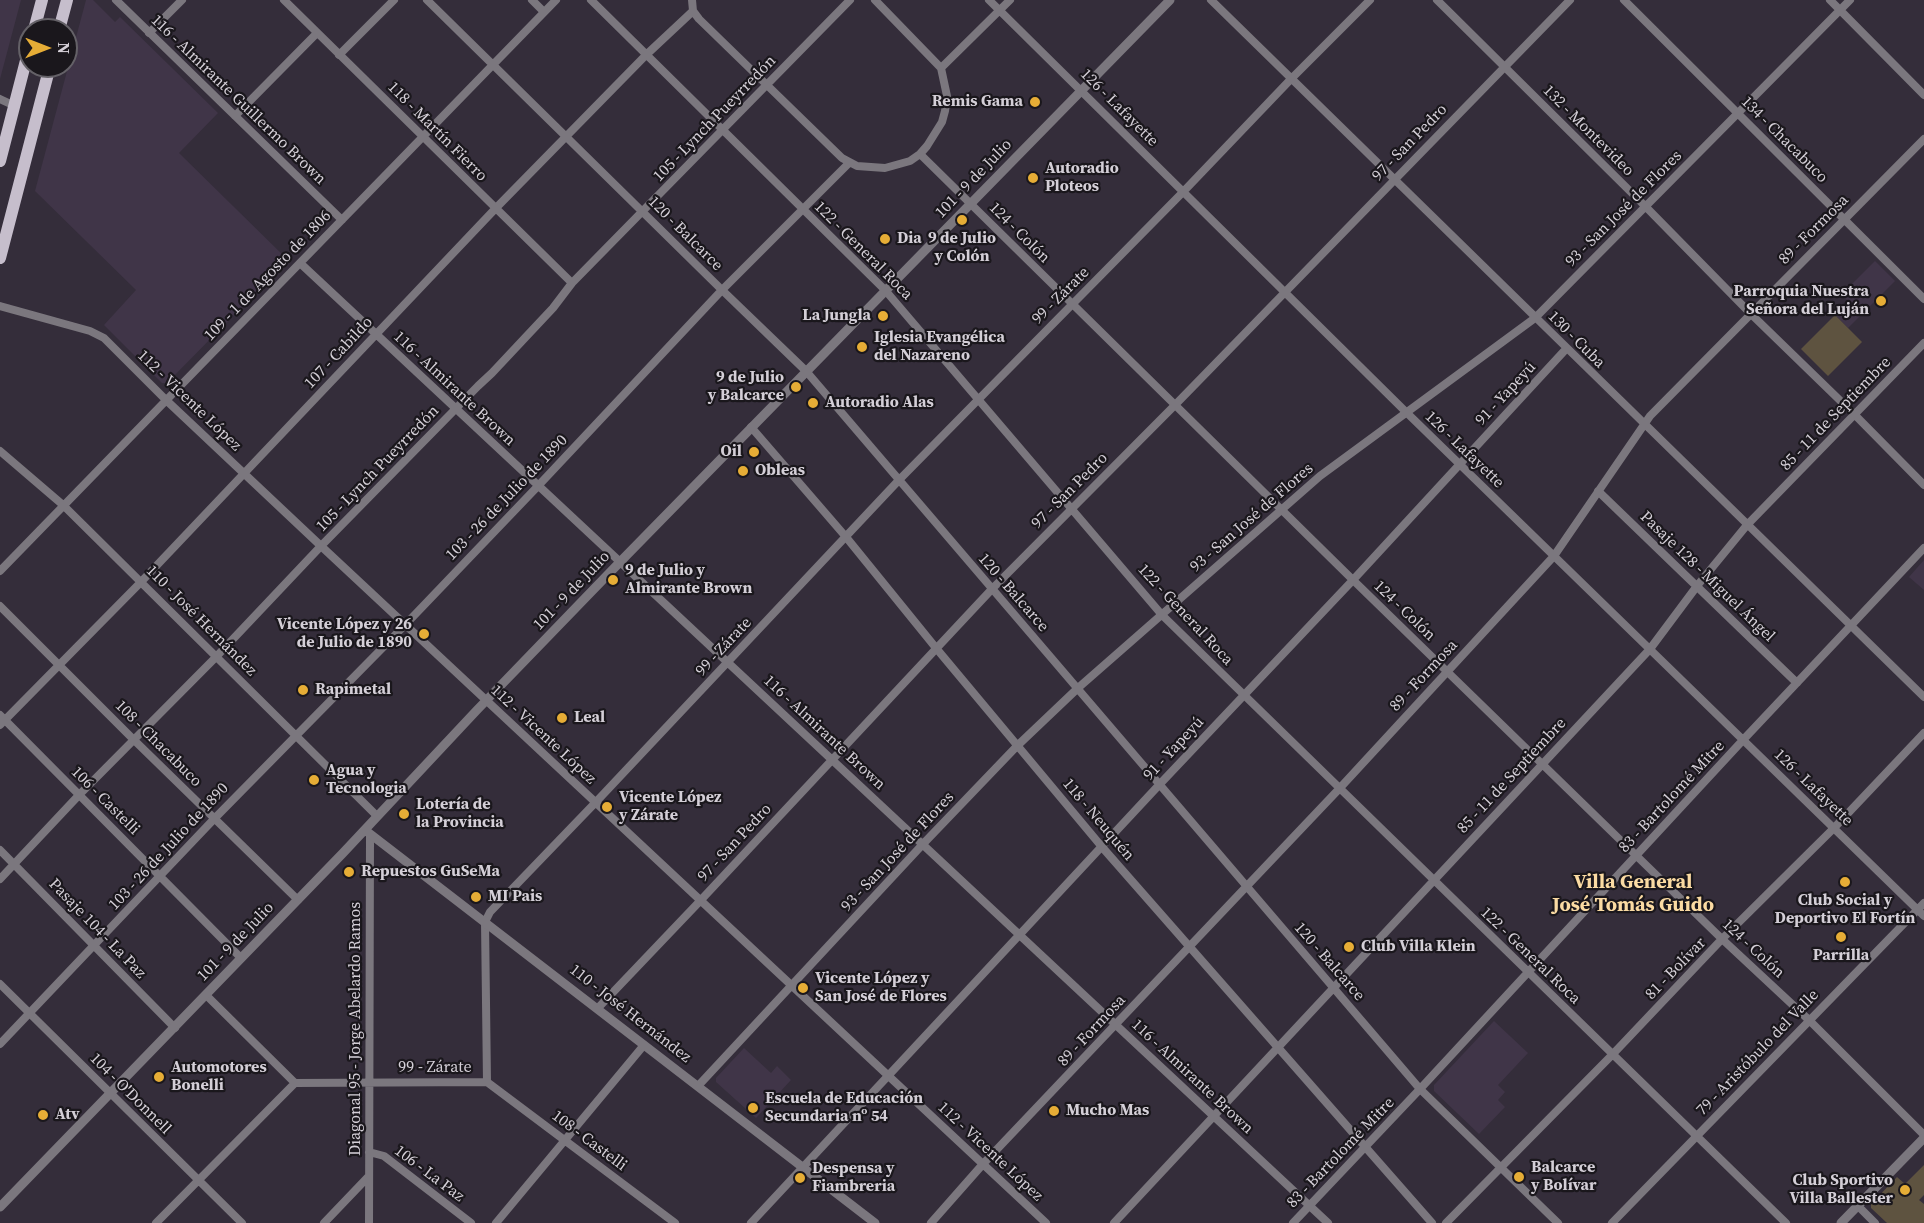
<!DOCTYPE html>
<html>
<head>
<meta charset="utf-8">
<style>
  body { margin:0 }
  #map { position:relative; width:1924px; height:1223px; overflow:hidden; background:#342d3a; font-family:"Source Serif 4",serif }
  canvas { display:block }
  .north { position:absolute; left:18px; top:18px; width:60px; height:60px; box-sizing:border-box; background:#1a171c; border:2px solid #646167; border-radius:50%; rotate:90deg; font-size:16px; font-weight:700; line-height:24px; text-align:center; color:#d4cfd7 }
  .north::after { content:''; display:block; margin:auto; width:21px; height:27px; background:#e6ad36; clip-path:polygon(50% 0,100% 100%,50% 72%,0 100%) }
</style>
</head>
<body>
<div id="map">
<canvas width="1924" height="1223"></canvas>
<div class="north">N</div>
</div>
<script>
const ctx = document.querySelector('canvas').getContext('2d');
ctx.lineJoin = 'round';
function paint(path, color) { ctx.fillStyle = color; ctx.fill(path, 'evenodd'); }
const toPath = rows => new Path2D(rows.map(r => 'M' + r).join(''));
function strokePath(path, color, width, dash) { ctx.strokeStyle = color; ctx.lineWidth = width; ctx.lineCap = dash ? 'butt' : 'round'; ctx.setLineDash(dash || []); ctx.stroke(path); }
function write(font, color, halo, rows, align = 'center') {
  ctx.font = font + ' "Source Serif 4",serif'; ctx.lineWidth = 4.5; ctx.setLineDash([]); ctx.textBaseline = 'middle'; ctx.strokeStyle = halo; ctx.fillStyle = color; for (const [text, x, y, turn = 0] of rows) {
    ctx.save(); ctx.translate(x, y); ctx.rotate((+turn || 0) * Math.PI / 180); ctx.textAlign = isNaN(turn) ? turn : align; if (halo) ctx.strokeText(text, 0, 0); ctx.fillText(text, 0, 0); ctx.restore();
  }
}
const built = toPath([
  [0,0,21,0,0,79],
  [86,0,93,0,115,22,120,17,218,113,179,153,288,260,167,383,162,383,104,325,136,290,35,191],
  [1875,261,1895,281,1848,328,1835,315,1848,301,1842,294],
  [1924,560,1924,590,1909,577],
  [1494,1021,1528,1053,1498,1085,1505,1092,1498,1100,1505,1107,1479,1134,1434,1091,1434,1085],
  [744,1048,771,1073,777,1066,791,1080,756,1118,716,1082,716,1078]
]);
const green = toPath([
  [1835,315,1862,342,1828,376,1801,349],
  [1924,1165,1924,1195,1919,1200,1924,1204,1924,1223,1887,1223,1871,1208,1871,1204,1897,1177,1905,1184]
]);
const minor = toPath([
  [116,0,342,220],
  [284,0,572,283],
  [427,0,722,290,806,371,1420,1089,1558,1223],
  [532,0,544,12],
  [591,0,885,290,1162,615,1786,1223],
  [692,0,693,11],
  [989,0,1406,412,1924,916],
  [1211,0,1924,697],
  [1437,0,1645,206,1751,314,1854,414,1924,485],
  [1624,0,1924,299],
  [1830,0,1924,95],
  [693,11,699,19,842,158,857,166,885,168,910,161,920,154,927,146,942,122,945,111,947,96,941,68,875,0],
  [149,33,182,0],
  [339,55,394,0],
  [941,68,1010,0],
  [0,99,15,106],
  [235,116,317,33],
  [920,154,1353,580,1722,939,1809,1020,1924,1135],
  [300,263,1328,1223],
  [0,306,90,331,104,338,166,400,321,546,1046,1223],
  [751,427,846,537,936,648,1102,847,1432,1223],
  [0,451,63,505,377,816],
  [1598,491,1797,683],
  [0,571,556,0],
  [0,606,134,740,298,900],
  [0,715,241,958],
  [0,725,141,582,495,209,646,55,693,11],
  [0,850,175,1028],
  [0,879,79,795,216,657,321,546,478,386,492,373,553,308,572,283,850,0],
  [0,984,242,1223],
  [206,995,295,1083],
  [598,1008,700,901,992,589,1175,405,1570,0],
  [0,1044,214,819,405,625,538,486,722,290,849,163],
  [487,1082,485,922,490,912,595,803,899,480,1183,192,1291,79,1370,0],
  [487,1082,675,1223],
  [698,1086,923,844,1017,746,1078,688,1320,476,1535,318,1850,0],
  [369,1152,384,1156,471,1223],
  [1858,1206,1875,1223],
  [156,1223,295,1083,487,1082],
  [324,1223,368,1177],
  [369,1223,370,835],
  [496,1223,644,1045],
  [751,1223,1159,785,1353,580,1566,349],
  [931,1223,983,1164,1339,789,1554,556,1650,416,1924,139],
  [1114,1223,1650,649,1697,586,1747,525,1924,343],
  [1293,1223,1420,1089,1743,740,1924,548],
  [1446,1223,1612,1055,1722,939,1834,828,1924,733],
  [1612,1223,1924,903]
]);
const tertiary = toPath([
  [365,830,875,1223],
  [0,1207,343,853,477,710,620,562,1170,0],
  [1841,1223,1924,1138]
]);
const primary = toPath([
  [34,30,42,0],
  [59,30,67,0],
  [0,161,30,45],
  [0,258,50,66]
]);
const markers = [
  [1035,102,6,"#e6ad36"],
  [1033,178,6,"#e6ad36"],
  [962,220,6,"#e6ad36"],
  [885,239,6,"#e6ad36"],
  [1881,301,6,"#e6ad36"],
  [883,316,6,"#e6ad36"],
  [862,347,6,"#e6ad36"],
  [796,387,6,"#e6ad36"],
  [813,403,6,"#e6ad36"],
  [754,452,6,"#e6ad36"],
  [743,471,6,"#e6ad36"],
  [613,580,6,"#e6ad36"],
  [424,634,6,"#e6ad36"],
  [303,690,6,"#e6ad36"],
  [562,718,6,"#e6ad36"],
  [314,780,6,"#e6ad36"],
  [607,807,6,"#e6ad36"],
  [404,814,6,"#e6ad36"],
  [349,872,6,"#e6ad36"],
  [1845,882,6,"#e6ad36"],
  [476,897,6,"#e6ad36"],
  [1841,937,6,"#e6ad36"],
  [1349,947,6,"#e6ad36"],
  [803,988,6,"#e6ad36"],
  [159,1077,6,"#e6ad36"],
  [753,1108,6,"#e6ad36"],
  [1054,1111,6,"#e6ad36"],
  [43,1115,6,"#e6ad36"],
  [1519,1177,6,"#e6ad36"],
  [800,1178,6,"#e6ad36"],
  [1905,1190,6,"#e6ad36"]
];
const streetNames = [
  ["116 - Almirante Guillermo Brown",238,100,44],
  ["126 - Lafayette",1119,108,45],
  ["105 - Lynch Pueyrredón",715,119,-46],
  ["132 - Montevideo",1588,131,45],
  ["118 - Martín Fierro",437,132,45],
  ["134 - Chacabuco",1784,140,45],
  ["97 - San Pedro",1410,143,-46],
  ["101 - 9 de Julio",974,179,-46],
  ["93 - San José de Flores",1624,209,-45],
  ["89 - Formosa",1814,230,-45],
  ["124 - Colón",1019,233,45],
  ["120 - Balcarce",685,234,45],
  ["122 - General Roca",863,251,45],
  ["109 - 1 de Agosto de 1806",268,276,-46],
  ["99 - Zárate",1061,296,-45],
  ["130 - Cuba",1576,340,45],
  ["107 - Cabildo",339,353,-47],
  ["116 - Almirante Brown",454,389,43],
  ["91 - Yapeyú",1506,394,-47],
  ["112 - Vicente López",189,401,44],
  ["85 - 11 de Septiembre",1836,414,-46],
  ["126 - Lafayette",1464,450,44],
  ["105 - Lynch Pueyrredón",378,469,-46],
  ["97 - San Pedro",1070,491,-45],
  ["103 - 26 de Julio de 1890",507,498,-46],
  ["93 - San José de Flores",1252,518,-41],
  ["Pasaje 128 - Miguel Ángel",1707,577,44],
  ["101 - 9 de Julio",572,591,-46],
  ["120 - Balcarce",1013,593,49],
  ["124 - Colón",1404,611,44],
  ["122 - General Roca",1185,615,47],
  ["110 - José Hernández",201,621,45],
  ["99 - Zárate",724,647,-47],
  ["89 - Formosa",1424,676,-47],
  ["116 - Almirante Brown",824,733,43],
  ["112 - Vicente López",543,735,43],
  ["108 - Chacabuco",158,744,45],
  ["91 - Yapeyú",1174,749,-47],
  ["85 - 11 de Septiembre",1512,776,-47],
  ["126 - Lafayette",1813,788,44],
  ["83 - Bartolomé Mitre",1672,797,-47],
  ["106 - Castelli",105,801,45],
  ["118 - Neuquén",1098,820,50],
  ["97 - San Pedro",735,843,-47],
  ["103 - 26 de Julio de 1890",169,847,-47],
  ["93 - San José de Flores",898,852,-47],
  ["Pasaje 104 - La Paz",97,929,46],
  ["101 - 9 de Julio",236,942,-46],
  ["124 - Colón",1753,949,43],
  ["122 - General Roca",1530,956,44],
  ["120 - Balcarce",1329,962,49],
  ["81 - Bolívar",1676,969,-46],
  ["110 - José Hernández",630,1014,38],
  ["Diagonal 95 - Jorge Abelardo Ramos",356,1029,-90],
  ["89 - Formosa",1092,1031,-47],
  ["79 - Aristóbulo del Valle",1758,1053,-46],
  ["99 - Zárate",435,1068],
  ["116 - Almirante Brown",1192,1077,43],
  ["104 - O'Donnell",130,1094,45],
  ["108 - Castelli",589,1141,37],
  ["112 - Vicente López",990,1152,43],
  ["83 - Bartolomé Mitre",1341,1153,-46],
  ["106 - La Paz",429,1174,37]
];
const poiNames = [
  ["Remis Gama",1023,102,"right"],
  ["Autoradio",1045,169],
  ["Ploteos",1045,187],
  ["Dia",897,239],
  ["9 de Julio",962,239,"center"],
  ["y Colón",962,257,"center"],
  ["Parroquia Nuestra",1869,292,"right"],
  ["Señora del Luján",1869,310,"right"],
  ["La Jungla",871,316,"right"],
  ["Iglesia Evangélica",874,338],
  ["del Nazareno",874,356],
  ["9 de Julio",784,378,"right"],
  ["y Balcarce",784,396,"right"],
  ["Autoradio Alas",825,403],
  ["Oil",742,452,"right"],
  ["Obleas",755,471],
  ["9 de Julio y",625,571],
  ["Almirante Brown",625,589],
  ["Vicente López y 26",412,625,"right"],
  ["de Julio de 1890",412,643,"right"],
  ["Rapimetal",315,690],
  ["Leal",574,718],
  ["Agua y",326,771],
  ["Tecnologia",326,789],
  ["Vicente López",619,798],
  ["y Zárate",619,816],
  ["Lotería de",416,805],
  ["la Provincia",416,823],
  ["Repuestos GuSeMa",361,872],
  ["MI Pais",488,897],
  ["Club Social y",1845,901,"center"],
  ["Deportivo El Fortín",1845,919,"center"],
  ["Club Villa Klein",1361,947],
  ["Parrilla",1841,956,"center"],
  ["Vicente López y",815,979],
  ["San José de Flores",815,997],
  ["Automotores",171,1068],
  ["Bonelli",171,1086],
  ["Escuela de Educación",765,1099],
  ["Secundaria nº 54",765,1117],
  ["Mucho Mas",1066,1111],
  ["Atv",55,1115],
  ["Balcarce",1531,1168],
  ["y Bolívar",1531,1186],
  ["Despensa y",812,1169],
  ["Fiambreria",812,1187],
  ["Club Sportivo",1893,1181,"right"],
  ["Villa Ballester",1893,1199,"right"]
];
const quarterNames = [
  ["Villa General",1633,883],
  ["José Tomás Guido",1633,906]
];
paint(built, '#403548');
paint(green, '#5e5340');
strokePath(minor, '#7b777e', 8);
strokePath(tertiary, '#7b777e', 9);
strokePath(primary, '#c6becc', 12);
for (const [x, y, r, color] of markers) { const dot = new Path2D(); dot.arc(x, y, r, 0, 2 * Math.PI); ctx.fillStyle = color; ctx.fill(dot); strokePath(dot, '#1a171c', 2); }
write('16px', '#d4cfd7', '#1a171c', streetNames);
write('bold 16px', '#d4cfd7', '#1a171c', poiNames, 'left');
write('bold 20px', '#fbdba3', '#1a171c', quarterNames);
</script>
</body>
</html>
